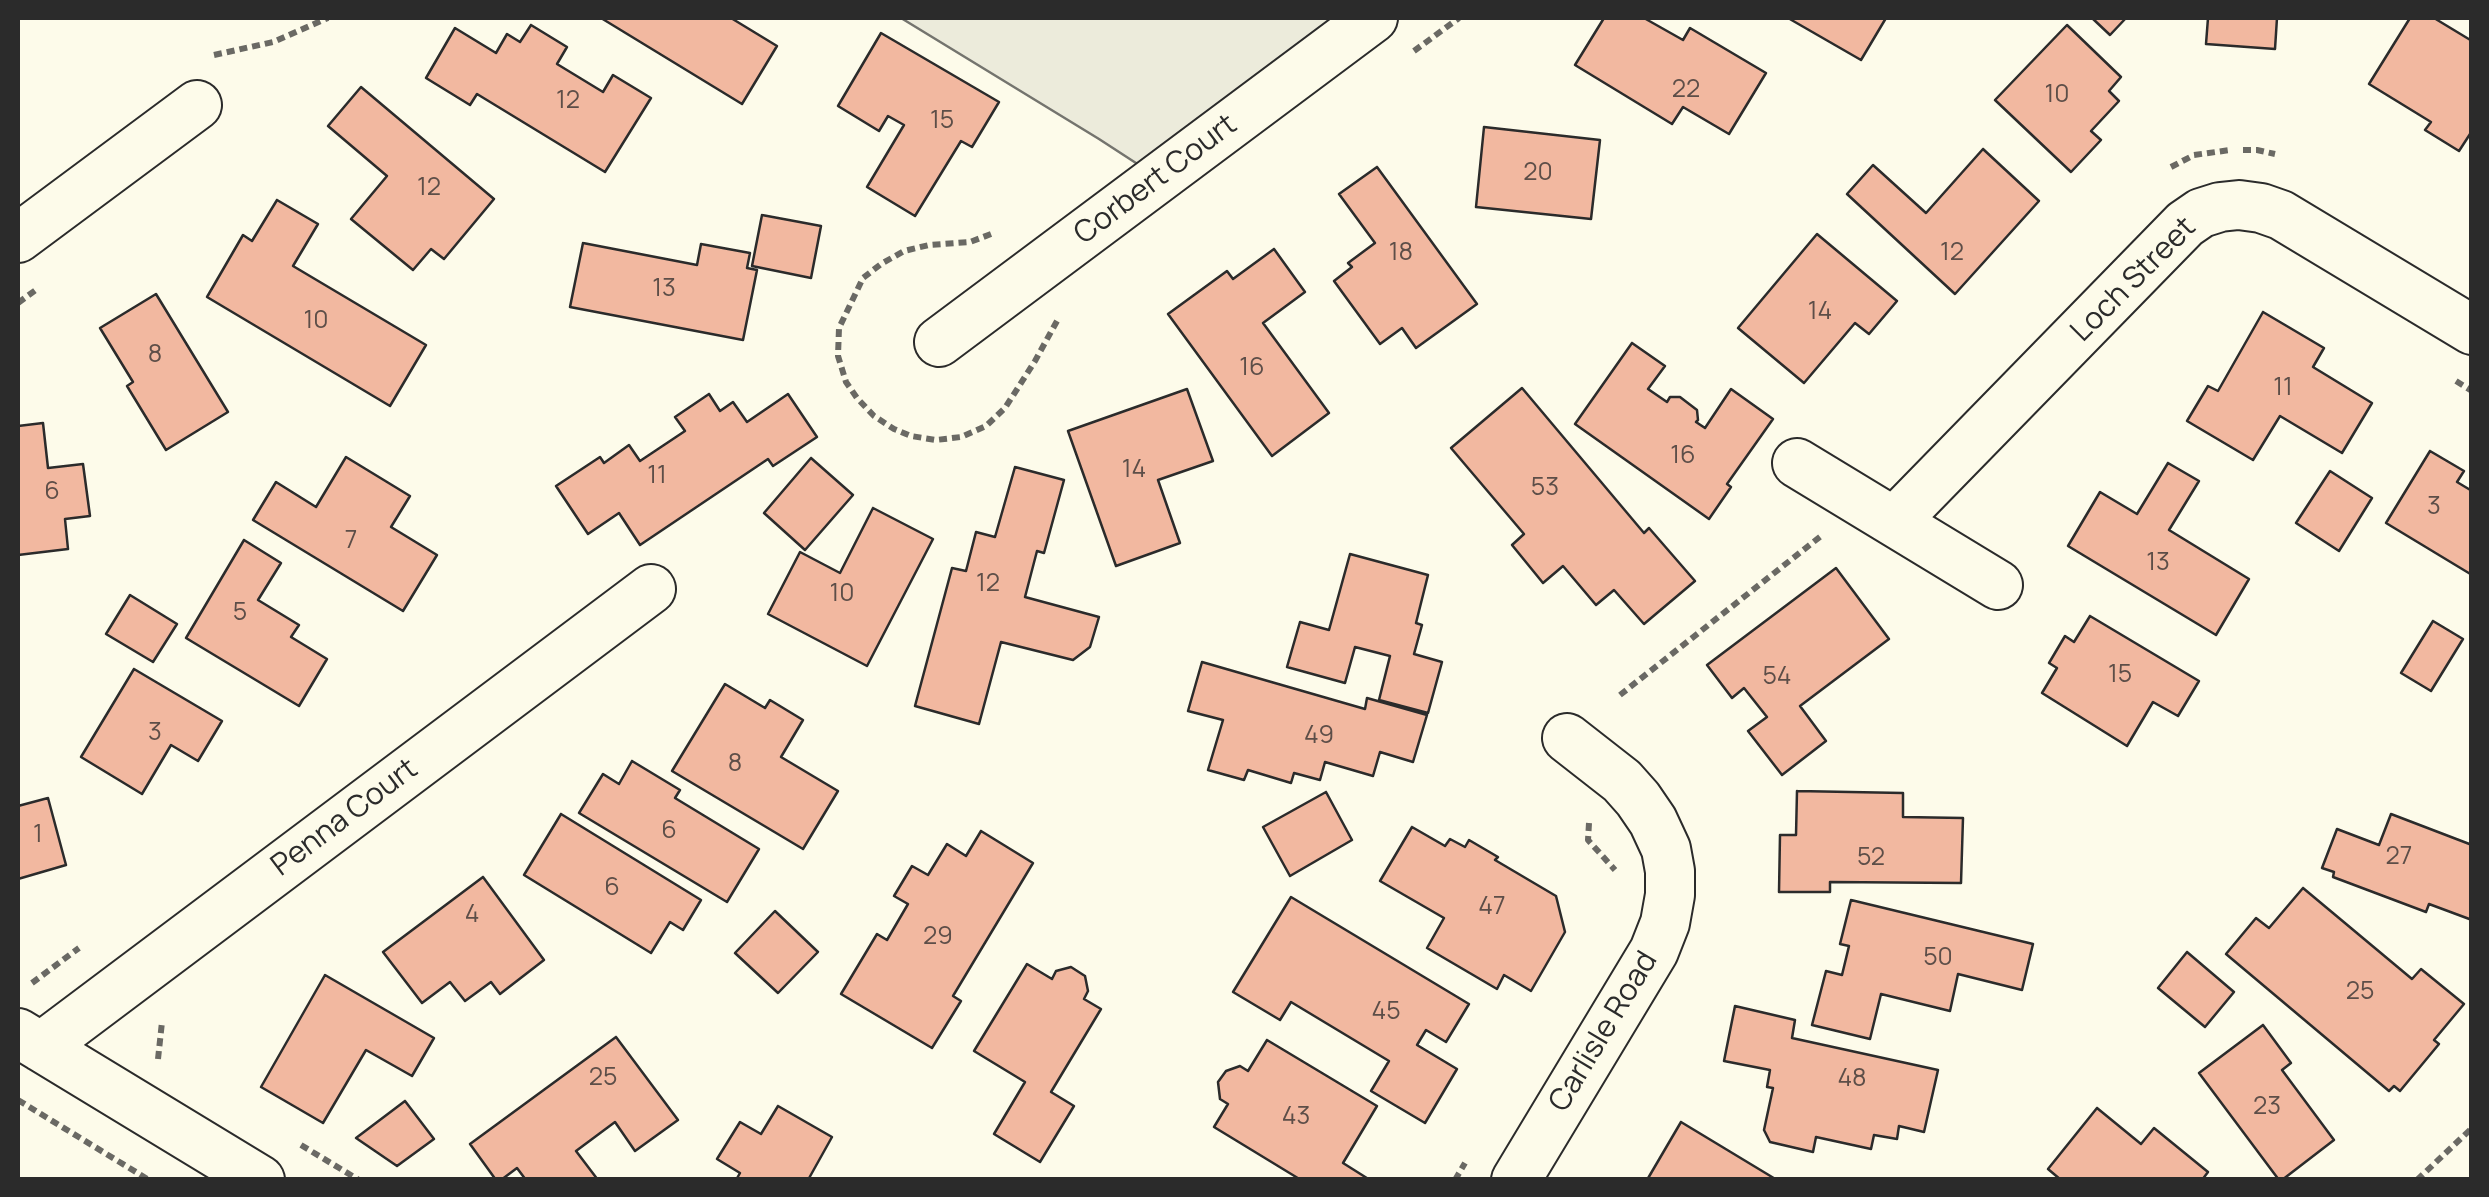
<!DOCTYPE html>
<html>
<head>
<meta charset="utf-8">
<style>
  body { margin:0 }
  #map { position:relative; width:2489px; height:1197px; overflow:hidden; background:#fdfbea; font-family:Manrope,sans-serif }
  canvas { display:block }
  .frame { position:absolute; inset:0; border:20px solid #2b2b2b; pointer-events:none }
</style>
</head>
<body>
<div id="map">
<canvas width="2489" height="1197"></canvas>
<div class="frame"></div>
</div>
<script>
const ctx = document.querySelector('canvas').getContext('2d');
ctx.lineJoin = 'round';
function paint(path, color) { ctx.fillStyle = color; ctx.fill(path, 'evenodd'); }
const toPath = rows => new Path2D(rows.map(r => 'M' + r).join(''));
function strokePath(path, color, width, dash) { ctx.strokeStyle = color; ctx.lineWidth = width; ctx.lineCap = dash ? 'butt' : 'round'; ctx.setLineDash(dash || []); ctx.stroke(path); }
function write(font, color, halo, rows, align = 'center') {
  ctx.font = font + ' Manrope,sans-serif'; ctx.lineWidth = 8; ctx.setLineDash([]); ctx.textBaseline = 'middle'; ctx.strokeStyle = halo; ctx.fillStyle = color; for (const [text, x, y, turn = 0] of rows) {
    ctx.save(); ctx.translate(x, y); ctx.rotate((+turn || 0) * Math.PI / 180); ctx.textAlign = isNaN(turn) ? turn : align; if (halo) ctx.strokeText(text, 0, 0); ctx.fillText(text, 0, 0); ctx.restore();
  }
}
const green = toPath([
  [901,18,1373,18,1159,178,1099,139,901,18]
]);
const building = toPath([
  [601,18,731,18,777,46,742,104,601,18],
  [1604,18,1644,18,1683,40,1690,28,1766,73,1729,134,1683,107,1672,124,1575,65,1604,18],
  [1788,18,1886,18,1861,60,1788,18],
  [2092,18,2126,18,2110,35,2092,18],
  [2208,18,2277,18,2275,49,2206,44,2208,18],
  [2410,18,2434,18,2472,41,2472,131,2459,151,2425,130,2431,122,2369,84,2410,18],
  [531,25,567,47,557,64,603,92,613,75,651,98,605,172,477,94,470,105,426,78,455,28,496,53,507,34,520,42,531,25],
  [2067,25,2121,77,2109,91,2119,101,2091,131,2101,140,2071,172,1995,100,2067,25],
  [881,33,999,102,972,147,961,141,915,216,867,187,904,125,888,116,879,131,838,106,881,33],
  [361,87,494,199,444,259,431,249,413,270,351,219,387,176,328,126,361,87],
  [1484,127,1600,140,1591,219,1476,207,1484,127],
  [1983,149,2039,201,1955,294,1847,194,1873,165,1926,213,1983,149],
  [1377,167,1477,304,1416,348,1402,328,1380,344,1334,281,1352,267,1348,263,1375,243,1339,194,1377,167],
  [277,200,318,224,293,266,426,345,390,406,207,297,243,235,252,241,277,200],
  [762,215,821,226,811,278,752,266,762,215],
  [1817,234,1897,301,1869,334,1855,323,1804,383,1738,328,1817,234],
  [583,243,697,265,701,244,750,253,747,268,757,270,743,340,570,307,583,243],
  [1274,249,1305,292,1263,323,1329,413,1272,456,1168,314,1227,271,1233,279,1274,249],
  [156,294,228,412,166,450,127,386,133,382,100,328,156,294],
  [2263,312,2324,348,2313,367,2372,403,2342,453,2280,416,2253,460,2187,421,2208,386,2218,391,2263,312],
  [1632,343,1665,366,1648,389,1667,402,1670,397,1680,397,1697,410,1698,420,1696,422,1705,428,1731,389,1773,419,1727,484,1731,487,1709,519,1575,424,1632,343],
  [1522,388,1644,533,1649,528,1695,581,1644,624,1614,590,1596,605,1563,566,1543,583,1512,545,1524,534,1451,448,1522,388],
  [1187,389,1213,461,1158,480,1180,543,1116,566,1068,431,1187,389],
  [709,394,720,411,733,402,747,422,788,394,817,437,773,466,768,459,640,545,619,513,588,534,556,486,600,457,604,463,629,445,640,461,685,431,675,417,709,394],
  [43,423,48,468,83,464,90,516,65,519,68,549,18,555,18,426,43,423],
  [2430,451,2464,471,2457,482,2472,491,2472,575,2386,523,2430,451],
  [346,457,410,496,391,527,437,555,403,611,253,520,276,482,316,507,346,457],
  [811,458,853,495,805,550,764,513,811,458],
  [2168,463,2199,481,2169,530,2249,579,2216,635,2068,546,2100,492,2137,514,2168,463],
  [1015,467,1064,480,1044,553,1037,551,1025,597,1099,617,1090,647,1073,660,1001,642,979,724,915,706,952,568,966,571,976,532,995,537,1015,467],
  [2330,471,2372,498,2339,551,2296,523,2330,471],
  [873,508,933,539,867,666,768,614,800,552,840,573,873,508],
  [244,540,281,563,258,600,299,625,291,637,327,659,299,706,186,638,244,540],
  [1350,554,1428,575,1416,623,1422,625,1414,654,1442,662,1428,713,1379,700,1390,656,1355,647,1345,683,1287,667,1300,622,1329,630,1350,554],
  [1836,568,1889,639,1800,706,1826,741,1782,775,1748,731,1767,717,1744,688,1732,698,1707,665,1836,568],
  [130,595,177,624,153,662,106,634,130,595],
  [2090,616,2199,681,2178,716,2153,702,2127,746,2042,693,2057,668,2049,663,2065,636,2074,642,2090,616],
  [2433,621,2463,639,2431,691,2401,673,2433,621],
  [1202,662,1365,709,1367,698,1427,715,1413,762,1380,752,1373,776,1325,762,1320,780,1294,773,1291,783,1248,770,1244,780,1208,770,1223,720,1188,711,1202,662],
  [134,669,222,721,198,761,171,745,142,794,81,757,134,669],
  [725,684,765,708,770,700,803,720,781,757,838,791,803,849,672,771,725,684],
  [632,761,680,790,675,798,759,849,727,902,579,813,603,774,619,784,632,761],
  [1797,791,1903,793,1903,817,1963,818,1961,883,1830,882,1830,892,1779,892,1780,835,1796,835,1797,791],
  [1326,792,1352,840,1290,876,1263,827,1326,792],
  [48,798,66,865,18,879,18,806,48,798],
  [561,814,701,900,683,930,670,922,651,953,524,875,561,814],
  [2391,814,2472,845,2472,920,2429,904,2426,912,2333,877,2334,872,2322,868,2337,829,2379,845,2391,814],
  [1412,827,1445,846,1450,839,1465,847,1469,840,1498,857,1495,860,1556,896,1565,932,1531,991,1504,975,1497,989,1427,948,1444,918,1380,881,1412,827],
  [981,831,1033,863,953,996,961,1001,932,1048,841,994,877,934,887,940,908,904,894,896,912,866,928,875,947,844,966,856,981,831],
  [483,877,544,960,500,994,491,982,465,1001,450,982,422,1003,383,952,483,877],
  [2303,888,2412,979,2421,969,2464,1004,2434,1040,2439,1044,2400,1091,2394,1086,2389,1091,2226,954,2256,918,2269,928,2303,888],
  [1291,897,1469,1004,1446,1042,1426,1030,1417,1045,1457,1069,1425,1123,1371,1091,1389,1061,1291,1002,1280,1020,1233,992,1291,897],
  [1851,900,2033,944,2022,990,1958,974,1950,1011,1881,994,1870,1039,1812,1025,1826,971,1842,975,1849,946,1840,944,1851,900],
  [775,911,818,952,778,993,735,953,775,911],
  [2187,952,2234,992,2205,1027,2158,988,2187,952],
  [1027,964,1052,979,1056,971,1071,967,1085,976,1088,991,1084,999,1101,1009,1051,1092,1074,1106,1040,1162,994,1134,1025,1082,974,1051,1027,964],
  [325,975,434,1038,412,1076,366,1050,323,1123,261,1087,325,975],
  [1735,1006,1795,1020,1792,1038,1938,1070,1924,1132,1899,1126,1897,1139,1874,1135,1871,1149,1816,1137,1813,1152,1770,1142,1764,1130,1773,1088,1767,1087,1770,1070,1724,1061,1735,1006],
  [2263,1025,2291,1063,2282,1070,2334,1140,2282,1180,2279,1180,2199,1073,2263,1025],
  [616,1037,678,1120,635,1151,615,1122,576,1151,598,1180,526,1180,517,1168,501,1180,496,1180,470,1144,616,1037],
  [1267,1040,1377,1106,1343,1163,1370,1180,1301,1180,1214,1127,1228,1104,1220,1099,1218,1082,1226,1071,1240,1066,1248,1071,1267,1040],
  [405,1101,434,1139,397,1166,356,1138,405,1101],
  [778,1106,832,1137,808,1180,736,1180,740,1173,717,1159,740,1122,761,1134,778,1106],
  [2097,1108,2141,1144,2154,1128,2208,1172,2202,1180,2061,1180,2048,1169,2097,1108],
  [1681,1122,1777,1180,1647,1180,1681,1122]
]);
const path = toPath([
  [1414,51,1459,18],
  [214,55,273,42,328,18],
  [2243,150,2257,150,2275,154],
  [2171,167,2194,155,2230,150],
  [991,234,970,242,929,245,904,251,881,264,863,278,839,328,838,356,846,382,857,398,874,416,894,429,911,436,936,440,961,437,986,426,1005,408,1035,361,1057,321],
  [18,303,37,289],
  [2456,381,2472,391],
  [1620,695,1821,536],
  [1589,823,1588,840,1615,870],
  [32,983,79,948],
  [158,1059,162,1022],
  [18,1100,149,1180],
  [301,1145,359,1180],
  [1455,1180,1465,1163],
  [2417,1180,2472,1128]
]);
const street = toPath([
  [18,238,197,105],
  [939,342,1373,18],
  [1797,463,1998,585],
  [1895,521,2185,224,2201,213,2220,207,2239,205,2261,208,2281,215,2472,330],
  [18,1033,260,1180],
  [41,1047,651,589],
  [1516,1180,1654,951,1665,923,1670,895,1670,871,1666,849,1653,821,1638,799,1622,781,1567,738]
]);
const numberNames = [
  ["22",1686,90],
  ["10",2057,95],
  ["12",568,101],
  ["15",942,121],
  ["20",1538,173],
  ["12",429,188],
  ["18",1401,253],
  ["12",1952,253],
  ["13",664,289],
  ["14",1820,312],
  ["10",316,321],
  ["8",155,355],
  ["16",1252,368],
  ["11",2283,388],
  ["16",1683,456],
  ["14",1134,470],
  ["11",657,476],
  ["53",1545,488],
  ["6",52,492],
  ["3",2434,507],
  ["7",351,541],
  ["13",2158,563],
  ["12",988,584],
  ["10",842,594],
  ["5",240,613],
  ["15",2120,675],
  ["54",1777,677],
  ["3",155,733],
  ["49",1319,736],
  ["8",735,764],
  ["6",669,831],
  ["1",38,835],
  ["27",2399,857],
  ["52",1871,858],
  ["6",612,888],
  ["47",1492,907],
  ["4",472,915],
  ["29",938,937],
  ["50",1938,958],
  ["25",2360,992],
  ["45",1386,1012],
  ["25",603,1078],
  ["48",1852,1079],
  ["23",2267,1107],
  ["43",1296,1117]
];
const streetNames = [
  ["Corbert Court",1156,180,-37],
  ["Loch Street",2134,280,-45],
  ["Penna Court",345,818,-37],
  ["Carlisle Road",1604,1032,-59]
];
paint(green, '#ecebdb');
strokePath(green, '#74746e', 2.5);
paint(building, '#f2b8a0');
strokePath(building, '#2b2b2b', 2.5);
strokePath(street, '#2b2b2b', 52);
strokePath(path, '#6a6964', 6, [8, 5]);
strokePath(street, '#fdfbea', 48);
write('25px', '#5d4e48', null, numberNames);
write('30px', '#2b2b2b', '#fdfbea', streetNames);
</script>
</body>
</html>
